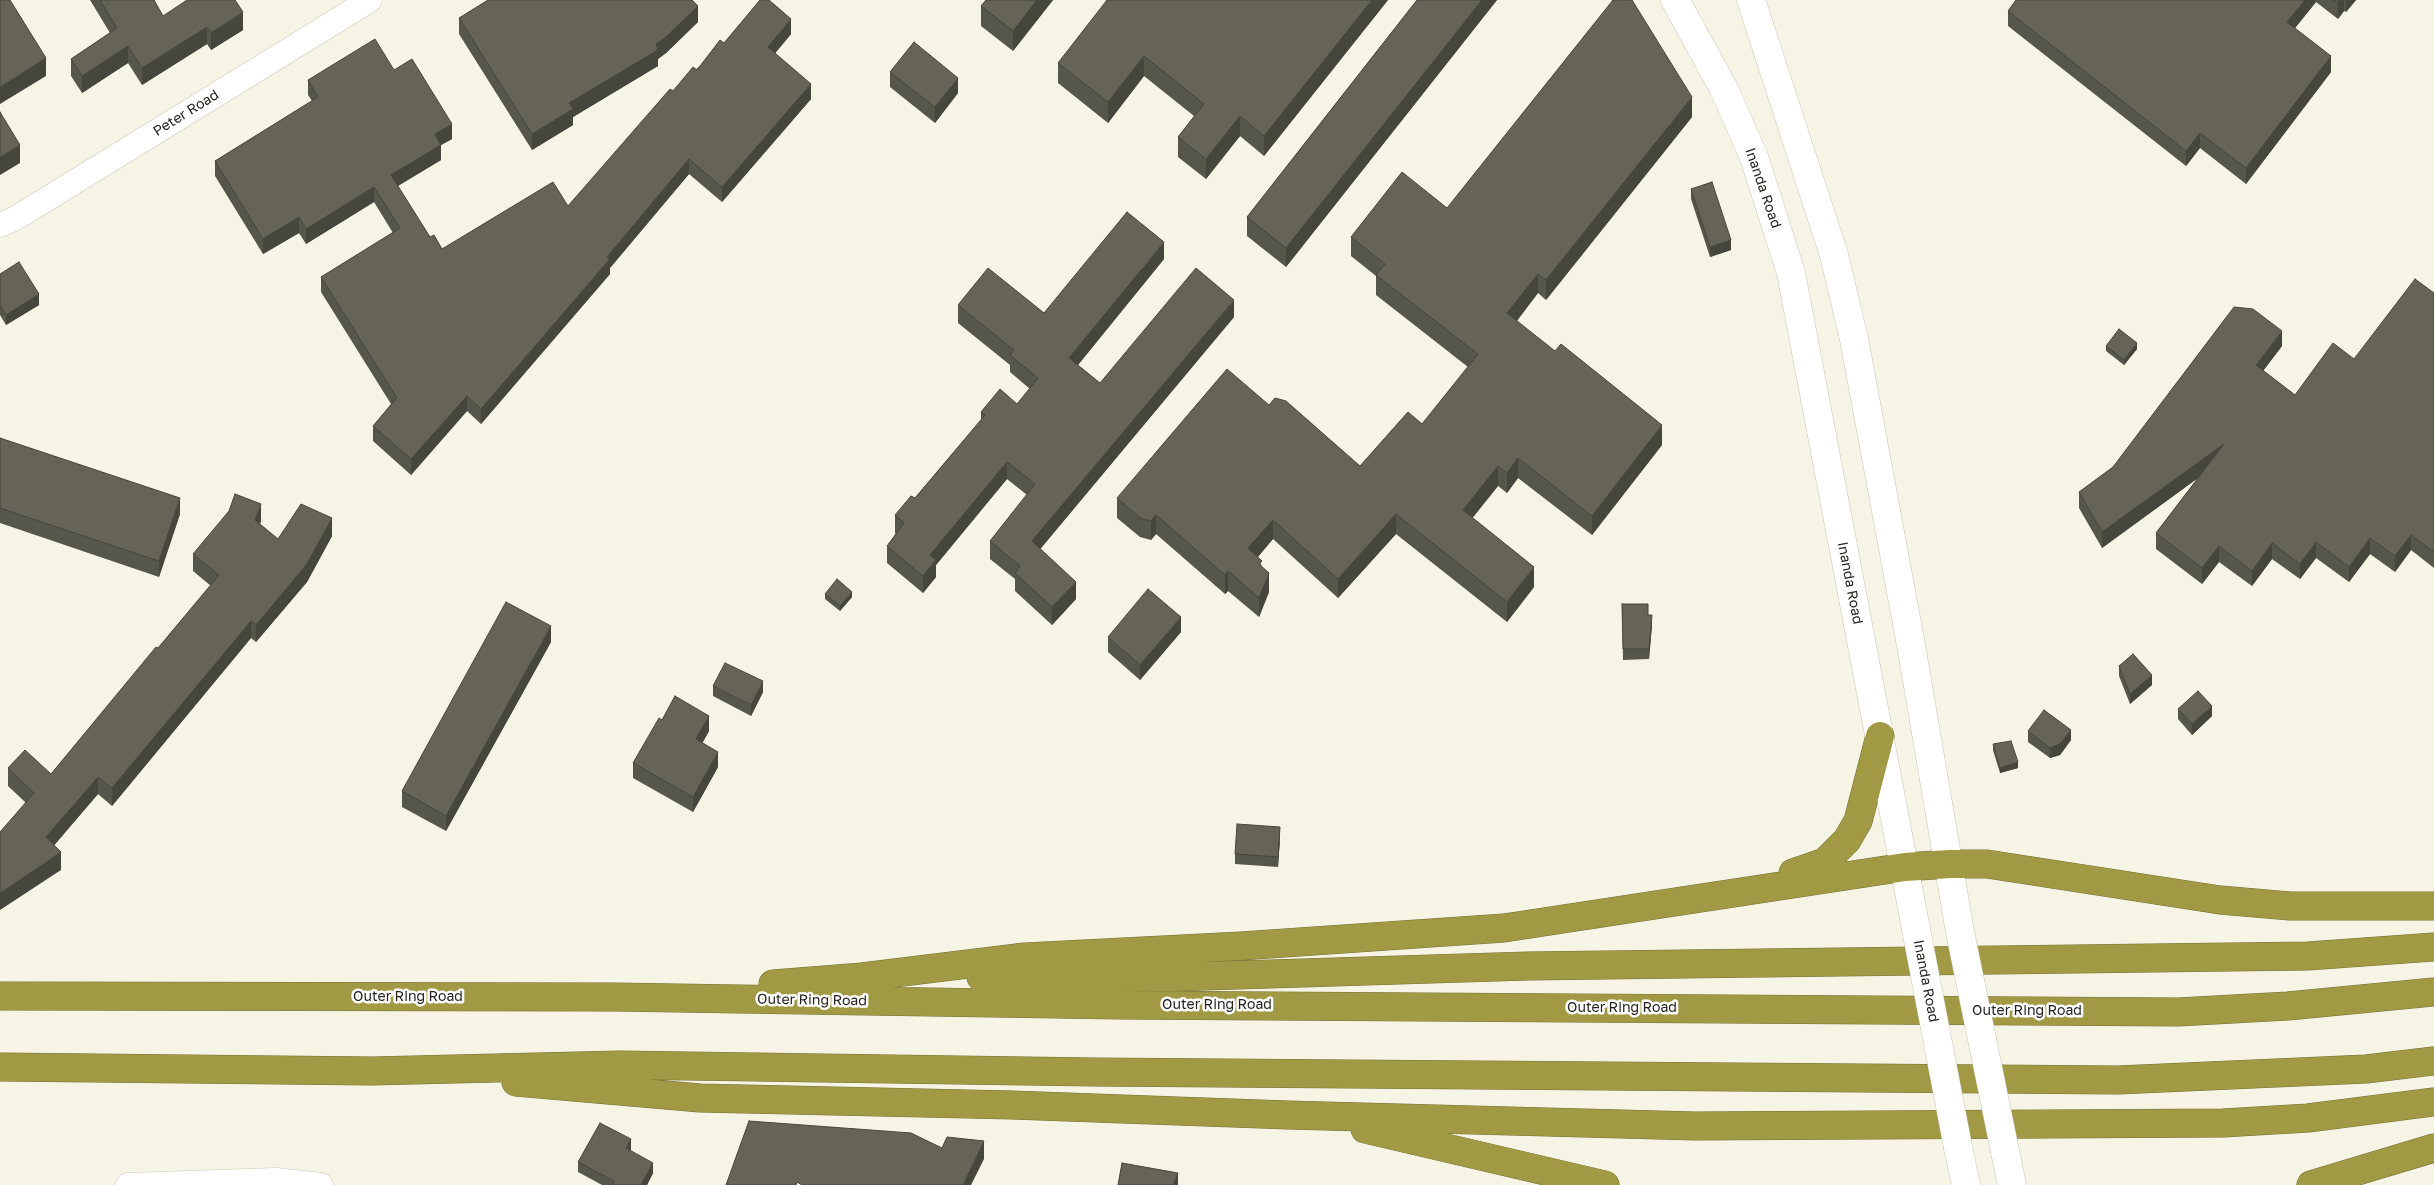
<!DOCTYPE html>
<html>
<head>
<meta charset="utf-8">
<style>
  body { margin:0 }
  canvas { display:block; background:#f6f5e5 }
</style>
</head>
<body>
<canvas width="2434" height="1185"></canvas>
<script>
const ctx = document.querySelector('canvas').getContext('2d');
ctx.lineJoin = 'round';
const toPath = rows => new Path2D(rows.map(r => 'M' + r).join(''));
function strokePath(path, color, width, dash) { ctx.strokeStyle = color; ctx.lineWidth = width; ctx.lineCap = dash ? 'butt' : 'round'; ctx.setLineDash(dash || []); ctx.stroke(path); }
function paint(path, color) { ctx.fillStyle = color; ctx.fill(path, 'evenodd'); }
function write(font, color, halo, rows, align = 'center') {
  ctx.font = font + ' "Golos Text",sans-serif'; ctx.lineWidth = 5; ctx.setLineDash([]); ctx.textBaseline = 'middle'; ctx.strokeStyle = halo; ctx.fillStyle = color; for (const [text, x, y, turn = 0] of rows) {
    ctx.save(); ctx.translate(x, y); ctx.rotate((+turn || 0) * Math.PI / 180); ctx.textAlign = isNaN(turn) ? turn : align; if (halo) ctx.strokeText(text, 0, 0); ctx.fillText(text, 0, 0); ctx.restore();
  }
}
const street = toPath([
  [0,225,16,218,370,0],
  [128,1185,276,1180,321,1185]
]);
const secondary = toPath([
  [1675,0,1724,89,1754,157,1791,273,1916,929],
  [1751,0,1834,255,1854,339,1911,645,1960,932],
  [1958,1147,1966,1185],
  [2005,1151,2012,1185]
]);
const highway = toPath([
  [1793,873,1825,862,1847,840,1858,821,1880,736],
  [981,977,1173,977,1528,966,2308,956,2434,947],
  [773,984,862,977,1025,957,1241,946,1504,928,1905,867,1950,864,1987,864,2220,900,2290,906,2434,906],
  [0,996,613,997,1120,1005,2178,1012,2288,1006,2434,992],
  [0,1067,372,1071,619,1065,1094,1072,2118,1080,2366,1069,2434,1061],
  [516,1082,700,1098,1012,1105,1288,1115,1695,1126,2223,1123,2308,1118,2434,1102],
  [1365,1129,1605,1185],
  [2311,1185,2434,1148]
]);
const secondaryBridge = toPath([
  [1916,929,1958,1147],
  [1960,932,2005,1151]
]);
const wall = toPath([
  [90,0,154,0,163,16,243,30,211,50,207,44,142,85,128,63,82,93,71,76,71,59,110,33],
  [1053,0,1013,51,981,26,981,6],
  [1388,0,1264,156,1240,136,1206,179,1178,157,1178,137,1194,116,1144,76,1108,123,1058,83,1058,63],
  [1417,0,1497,0,1286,267,1247,236,1247,217],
  [2016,0,2356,0,2346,12,2344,11,2338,19,2316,2,2295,28,2331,72,2246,184,2200,148,2186,166,2008,26,2008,11],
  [459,18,698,22,666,53,658,59,658,66,573,117,573,125,532,150,459,34],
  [791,34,775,53,811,99,722,202,689,174,610,268,610,274,481,424,467,411,411,475,373,441,373,426,391,404,321,292,321,277,393,233,374,202,306,244,299,233,263,254,215,176,215,161,312,101,308,95,308,80,394,70,452,139,441,145,441,160,398,186,430,237,442,249,568,206,673,91,724,43],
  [890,72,958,93,935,123,890,87],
  [1692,117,1546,300,1538,293,1517,321,1662,445,1592,535,1518,478,1507,493,1498,486,1472,518,1534,587,1507,622,1396,534,1338,598,1273,539,1258,557,1262,567,1269,592,1259,617,1228,591,1225,594,1156,534,1151,540,1140,537,1117,518,1117,498,1269,405,1360,466,1422,424,1468,367,1376,295,1376,276,1351,256,1351,237,1447,208],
  [1691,189,1731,250,1710,257,1691,199],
  [1164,259,1078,365,1100,383,1234,317,1040,549,1076,599,1052,625,1015,591,1015,579,990,559,990,541,1027,495,1007,479,936,565,936,577,923,593,887,563,887,546,896,534,895,533,895,515,915,498,981,421,981,412,1017,404,1030,389,1010,372,1010,365,958,323,958,305,1044,313],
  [0,274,39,305,6,325,0,315],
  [2434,293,2434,568,2411,550,2395,572,2370,554,2349,582,2316,558,2300,579,2272,559,2252,586,2219,562,2202,584,2156,549,2156,533,2198,478,2102,548,2079,508,2079,492,2282,346,2263,371,2295,395,2354,359],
  [2106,346,2137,349,2124,365,2106,351],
  [0,438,180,514,159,577,0,523],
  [261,521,260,524,278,539,332,536,307,582,256,642,251,638,112,806,98,794,54,845,61,870,25,802,8,786,8,768,51,774,211,586,193,571,193,554],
  [825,594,852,597,840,611,825,599],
  [1622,604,1652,625,1649,659,1623,660],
  [1181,632,1140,680,1108,652,1108,637],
  [551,642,446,831,402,807,402,791],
  [2119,666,2152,685,2130,704,2119,676],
  [713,686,763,692,751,716,713,696],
  [2178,709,2212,716,2192,735,2178,719],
  [662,720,709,731,702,743,718,767,693,812,633,778,633,763],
  [2028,731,2071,740,2060,755,2050,758,2028,742],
  [1993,744,2018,768,2000,773,1993,750],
  [1280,838,1278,867,1235,864,1235,854],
  [631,1150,631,1151,653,1173,647,1185,602,1185,578,1172,578,1162]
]);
const shadedWall = toPath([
  [1037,0,1053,0,1013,51,1013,31],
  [1372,0,1388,0,1264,156,1264,136],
  [1482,0,1497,0,1286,267,1286,248],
  [2305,0,2316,0,2316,2,2287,38,2287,22],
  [2340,0,2344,0,2344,11,2338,19,2338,3],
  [2346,0,2356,0,2346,12],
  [698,6,698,22,666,53,658,59,658,66,573,117,573,125,532,150,532,134,569,103,656,44],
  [243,12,243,30,211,50,211,33],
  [791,19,791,34,768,62,768,47],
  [207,27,207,44,142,85,142,68],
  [128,46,128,63,82,93,82,76],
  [1144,56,1144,76,1108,123,1108,102],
  [2331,56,2331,72,2246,184,2246,168],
  [46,58,46,76,0,104,0,87],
  [958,78,958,93,935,123,935,107],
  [811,84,811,99,722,202,722,187],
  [1692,97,1692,117,1546,300,1546,280],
  [1240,116,1240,136,1206,179,1206,159],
  [452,124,452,139,441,145,441,160,391,190,391,175,435,134],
  [2200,133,2200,148,2186,166,2186,151],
  [20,145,20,163,0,175,0,157],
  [689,159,689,174,610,268,610,274,481,424,481,409],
  [374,187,374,202,306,244,306,229],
  [299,217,299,233,263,254,263,239],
  [1731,240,1731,250,1710,257,1710,247],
  [1164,242,1164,259,1069,376,1069,358],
  [1538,274,1538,293,1507,333,1507,313],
  [39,294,39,305,6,325,6,315],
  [1234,300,1234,317,1032,559,1032,541],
  [2282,331,2282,346,2256,380,2256,365],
  [2137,343,2137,349,2124,365,2124,360],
  [467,396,467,411,411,475,411,459],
  [1662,425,1662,445,1592,535,1592,516],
  [2224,444,2224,459,2102,548,2102,532],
  [1518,458,1518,478,1507,493,1507,473],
  [1007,462,1007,479,936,565,936,577,923,593,923,576,930,555],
  [1498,466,1498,486,1463,530,1463,510],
  [180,498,180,514,159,577,159,561],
  [261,504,261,521,255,537,255,520],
  [1396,514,1396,534,1338,598,1338,579],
  [1156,515,1156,534,1151,540,1151,521],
  [332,518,332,536,307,582,256,642,256,625],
  [1273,520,1273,539,1248,568,1248,548],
  [2411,535,2411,550,2395,572,2395,556],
  [2370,538,2370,554,2349,582,2349,567],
  [2316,542,2316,558,2300,579,2300,564],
  [2272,543,2272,559,2252,586,2252,571],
  [2219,546,2219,562,2202,584,2202,568],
  [1534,567,1534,587,1507,622,1507,602],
  [1228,571,1228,591,1225,594,1225,575],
  [1269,573,1269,592,1259,617,1259,598],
  [1076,582,1076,599,1052,625,1052,607],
  [852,592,852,597,840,611,840,606],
  [1652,615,1652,625,1649,659,1649,649],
  [1181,617,1181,632,1140,680,1140,665],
  [251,621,251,638,112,806,112,788],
  [551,626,551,642,446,831,446,816],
  [2152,675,2152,685,2130,704,2130,694],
  [763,681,763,692,751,716,751,705],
  [2212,706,2212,716,2192,735,2192,724],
  [709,716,709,731,696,755,696,739],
  [2071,730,2071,740,2060,755,2050,758,2050,748],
  [718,752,718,767,693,812,693,797],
  [2018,762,2018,768,2000,773,2000,768],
  [98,777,98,794,46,855,46,837],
  [1280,827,1280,838,1278,867,1278,857],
  [61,852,61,870,0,910,0,893],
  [631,1139,631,1150,626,1159,626,1148],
  [984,1141,984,1159,971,1185,963,1185],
  [653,1163,653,1173,647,1185,641,1185],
  [1178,1173,1178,1185,1173,1185]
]);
const building = toPath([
  [0,0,10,0,46,58,0,87,0,0],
  [100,0,154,0,163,16,187,0,235,0,243,12,211,33,207,27,142,68,128,46,82,76,71,59,117,28,100,0],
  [488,0,692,0,698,6,666,37,656,44,658,50,569,103,573,109,532,134,459,18,488,0],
  [760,0,769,0,791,19,768,47,811,84,722,187,689,159,607,257,610,259,481,409,467,396,411,459,373,426,397,398,321,277,400,228,374,187,306,229,299,217,263,239,215,161,318,97,308,80,375,39,394,70,412,59,452,124,435,134,441,145,391,175,430,237,434,235,442,249,553,182,568,206,670,89,673,91,693,67,697,70,720,40,724,43,760,0],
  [986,0,1037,0,1013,31,981,6,986,0],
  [1107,0,1372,0,1264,136,1240,116,1206,159,1178,137,1204,104,1144,56,1108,102,1058,63,1107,0],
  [1417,0,1482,0,1286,248,1247,217,1417,0],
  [1613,0,1632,0,1692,97,1546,280,1538,274,1507,313,1555,351,1561,344,1662,425,1592,516,1518,458,1507,473,1498,466,1463,510,1534,567,1507,602,1396,514,1338,579,1273,520,1248,548,1262,561,1259,564,1269,573,1259,598,1228,571,1225,575,1156,515,1151,521,1140,518,1117,498,1227,369,1269,405,1275,398,1286,401,1360,466,1408,412,1422,424,1478,354,1376,275,1385,264,1351,237,1402,172,1447,208,1613,0],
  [2016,0,2305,0,2287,22,2331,56,2246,168,2200,133,2186,151,2008,11,2016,0],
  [2333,0,2340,0,2338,3,2333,0],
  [914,42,958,78,935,107,890,72,914,42],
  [0,112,20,145,0,157,0,112],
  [1712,182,1731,240,1710,247,1691,189,1712,182],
  [1127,212,1164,242,1069,358,1100,383,1196,268,1234,300,1032,541,1076,582,1052,607,1015,573,1020,566,990,541,1035,484,1007,462,930,555,936,560,923,576,887,546,904,523,895,515,911,496,915,498,985,415,981,412,1000,389,1017,404,1038,378,1010,355,1014,350,958,305,988,268,1044,313,1127,212],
  [19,262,39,294,6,315,0,305,0,274,19,262],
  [2415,279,2434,293,2434,552,2411,535,2395,556,2370,538,2349,567,2316,542,2300,564,2272,543,2252,571,2219,546,2202,568,2156,533,2224,444,2102,532,2079,492,2113,467,2234,307,2253,309,2282,331,2256,365,2295,395,2333,343,2354,359,2415,279],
  [2119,329,2137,343,2124,360,2106,346,2119,329],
  [0,438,180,498,159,561,0,508,0,438],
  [235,494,261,504,255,520,278,539,301,504,332,518,307,564,256,625,251,621,112,788,98,777,46,837,61,852,0,893,0,832,34,793,8,768,25,750,51,774,156,647,158,648,219,575,193,554,229,511,235,494],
  [837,579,852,592,840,606,825,594,837,579],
  [1148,589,1181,617,1140,665,1108,637,1148,589],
  [506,602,551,626,446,816,402,791,506,602],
  [1622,604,1648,604,1648,615,1652,615,1649,649,1623,649,1622,604],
  [2133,654,2152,675,2130,694,2119,666,2133,654],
  [725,663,763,681,751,705,713,686,725,663],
  [2198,691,2212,706,2192,724,2178,709,2198,691],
  [675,696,709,716,696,739,718,752,693,797,633,763,659,718,662,720,675,696],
  [2044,710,2071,730,2060,744,2050,748,2028,731,2044,710],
  [2011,741,2018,762,2000,768,1993,744,2011,741],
  [1237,824,1280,827,1278,857,1235,854,1237,824],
  [749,1121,911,1133,942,1148,947,1137,984,1141,963,1185,802,1185,797,1182,796,1185,726,1185,749,1121],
  [600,1123,631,1139,626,1148,653,1163,641,1185,612,1185,614,1181,578,1162,600,1123],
  [1122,1163,1178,1173,1173,1185,1118,1185,1122,1163]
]);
const streetNames = [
  ["Peter Road",186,113,-32],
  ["Inanda Road",1763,188,71],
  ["Inanda Road",1850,583,79],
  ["Inanda Road",1926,981,79],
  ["Outer Ring Road",408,997],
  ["Outer Ring Road",812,1000,1],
  ["Outer Ring Road",1217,1005],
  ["Outer Ring Road",1622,1008],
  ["Outer Ring Road",2027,1011]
];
strokePath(street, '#c9c8b9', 25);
strokePath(secondary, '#c9c8b9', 29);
strokePath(highway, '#757037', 29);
strokePath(street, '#fff', 24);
strokePath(secondary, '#fff', 28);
strokePath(highway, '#a19944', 28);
strokePath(secondaryBridge, '#c9c8b9', 29, []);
strokePath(secondaryBridge, '#fff', 28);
paint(wall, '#57564b');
paint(shadedWall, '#47463d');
paint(building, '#656457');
strokePath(building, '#47463d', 1);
write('14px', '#24231e', '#fff', streetNames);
</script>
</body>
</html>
